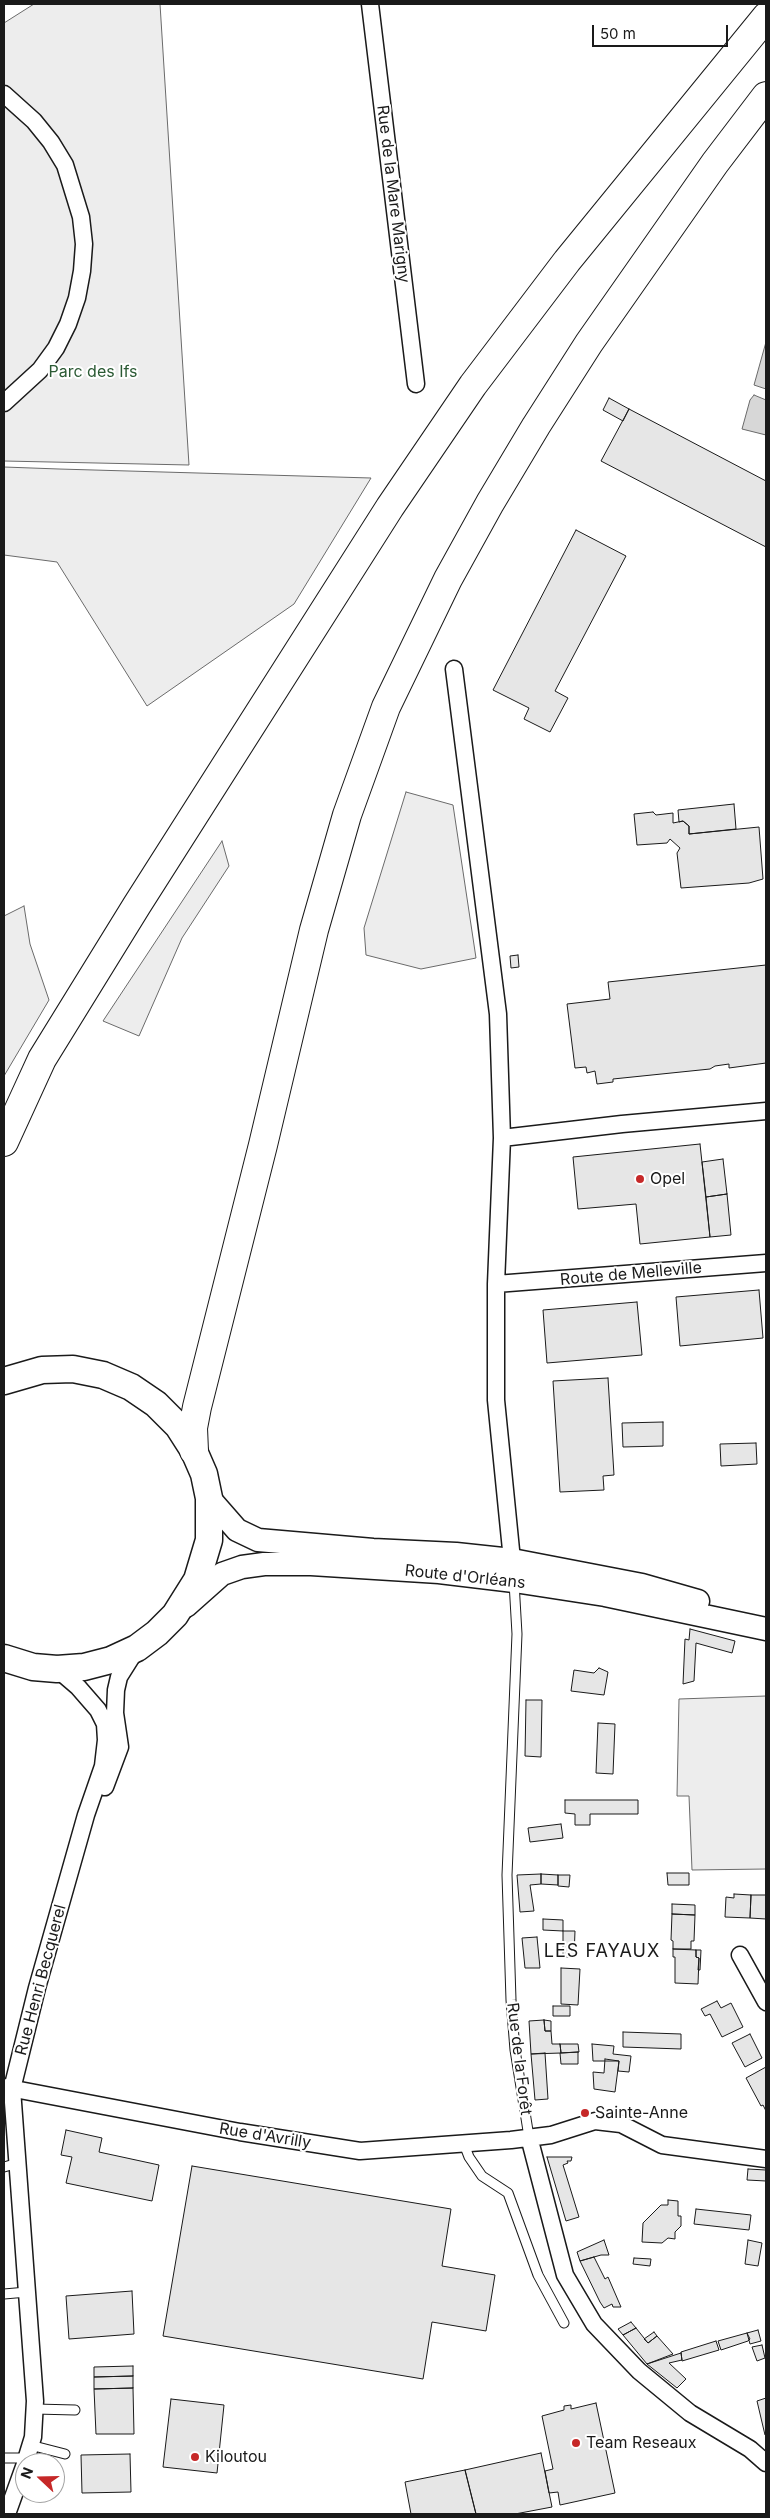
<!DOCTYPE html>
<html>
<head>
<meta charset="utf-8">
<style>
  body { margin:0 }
  #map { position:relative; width:770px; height:2518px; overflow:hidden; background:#fff; font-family:Inter,sans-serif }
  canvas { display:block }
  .frame { position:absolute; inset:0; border:5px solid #1a1a1a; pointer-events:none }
  .north { position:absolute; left:15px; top:2453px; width:50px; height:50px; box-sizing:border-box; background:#fff; border:1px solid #a3a3a3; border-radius:50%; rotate:291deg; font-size:14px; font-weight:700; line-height:20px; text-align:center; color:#1a1a1a }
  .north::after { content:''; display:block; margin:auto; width:18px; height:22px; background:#c62828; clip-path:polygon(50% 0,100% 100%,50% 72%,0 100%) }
  .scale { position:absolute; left:592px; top:25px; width:136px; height:22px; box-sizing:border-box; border:2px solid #1a1a1a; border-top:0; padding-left:6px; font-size:15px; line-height:18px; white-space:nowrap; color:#1a1a1a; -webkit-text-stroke:4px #fff; paint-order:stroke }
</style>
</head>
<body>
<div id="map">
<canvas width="770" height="2518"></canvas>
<div class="frame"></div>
<div class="north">N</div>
<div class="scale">50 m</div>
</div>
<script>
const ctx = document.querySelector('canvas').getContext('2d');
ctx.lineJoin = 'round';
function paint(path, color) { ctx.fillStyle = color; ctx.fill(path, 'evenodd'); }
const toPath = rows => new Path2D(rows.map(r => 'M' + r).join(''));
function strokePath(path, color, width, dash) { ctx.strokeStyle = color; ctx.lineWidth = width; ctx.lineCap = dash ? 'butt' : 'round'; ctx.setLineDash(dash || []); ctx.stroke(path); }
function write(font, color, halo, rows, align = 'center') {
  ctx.font = font + ' Inter,sans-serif'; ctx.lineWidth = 4; ctx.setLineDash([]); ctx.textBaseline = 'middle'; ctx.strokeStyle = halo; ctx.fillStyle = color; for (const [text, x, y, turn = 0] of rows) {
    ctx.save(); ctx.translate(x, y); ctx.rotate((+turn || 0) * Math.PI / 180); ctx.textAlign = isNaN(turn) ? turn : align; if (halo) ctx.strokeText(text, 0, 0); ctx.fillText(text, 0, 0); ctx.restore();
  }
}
const built = toPath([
  [34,4,160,4,189,465,4,461,4,23,34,4],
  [4,467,59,469,371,478,294,604,147,706,57,562,4,555,4,467],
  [406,792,453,805,476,958,421,969,366,955,364,928,406,792],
  [222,841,229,866,182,938,139,1036,103,1021,222,841],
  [24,906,30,944,49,1000,4,1076,4,916,24,906],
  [766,1696,766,1869,692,1870,689,1796,677,1796,679,1699,766,1696]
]);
const water = toPath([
  [766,342,766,389,754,385,766,342],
  [754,395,766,400,766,435,742,429,750,400,754,395]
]);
const building = toPath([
  [609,398,629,409,623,421,603,410,609,398],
  [629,409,766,481,766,547,601,461,629,409],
  [576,530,626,556,555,691,568,698,550,732,524,719,529,708,493,690,576,530],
  [734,804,736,829,689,834,689,826,683,821,679,822,678,810,734,804],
  [653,812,656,815,673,813,673,823,683,821,689,826,689,834,759,827,763,879,749,883,681,888,677,853,680,848,670,839,667,843,637,845,634,814,653,812],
  [518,955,519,967,511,968,510,956,518,955],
  [766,965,766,1063,729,1068,729,1064,715,1066,710,1069,613,1079,613,1082,597,1084,595,1071,587,1073,586,1067,575,1068,567,1004,610,999,608,982,766,965],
  [700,1144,710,1237,640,1244,636,1204,578,1209,573,1157,700,1144],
  [723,1159,727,1194,706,1197,702,1162,723,1159],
  [727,1194,731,1235,710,1237,706,1197,727,1194],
  [759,1290,763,1338,680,1346,676,1297,759,1290],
  [637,1302,642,1355,547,1363,543,1310,637,1302],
  [608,1378,614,1475,603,1476,604,1490,560,1492,553,1381,608,1378],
  [663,1422,663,1446,623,1447,622,1423,663,1422],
  [756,1443,757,1464,721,1466,720,1444,756,1443],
  [690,1629,735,1641,732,1653,696,1643,694,1681,683,1684,685,1639,689,1640,690,1629],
  [599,1668,608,1672,604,1695,571,1691,574,1670,594,1673,599,1668],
  [526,1700,542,1700,541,1757,525,1756,526,1700],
  [598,1723,615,1724,613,1774,596,1773,598,1723],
  [565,1800,638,1800,638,1814,590,1814,590,1825,575,1825,575,1814,565,1813,565,1800],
  [561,1824,563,1838,530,1842,528,1828,561,1824],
  [667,1873,689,1873,689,1885,668,1885,667,1873],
  [541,1874,558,1875,558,1885,541,1884,541,1874],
  [541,1874,541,1884,530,1885,534,1911,520,1912,517,1875,541,1874],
  [558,1875,570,1875,569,1887,558,1886,558,1875],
  [734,1894,751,1895,750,1918,725,1917,726,1897,734,1898,734,1894],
  [751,1895,766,1895,766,1919,750,1918,751,1895],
  [672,1904,695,1905,695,1915,672,1914,672,1904],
  [672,1914,695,1915,694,1941,691,1941,691,1949,673,1949,673,1941,671,1940,672,1914],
  [543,1919,563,1920,563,1931,543,1930,543,1919],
  [563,1931,575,1931,574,1957,563,1957,563,1931],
  [537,1937,540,1968,525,1968,522,1938,537,1937],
  [673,1949,696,1950,696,1957,699,1958,698,1984,675,1983,675,1957,673,1957,673,1949],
  [696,1950,701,1950,700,1970,698,1970,699,1958,696,1957,696,1950],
  [561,1968,580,1969,578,2005,561,2004,561,1968],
  [717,2001,721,2008,731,2003,743,2027,722,2037,710,2014,705,2016,701,2009,717,2001],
  [553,2006,570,2006,570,2016,553,2016,553,2006],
  [544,2020,545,2031,551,2031,552,2044,560,2044,561,2053,531,2054,529,2021,544,2020],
  [544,2020,551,2021,551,2031,545,2031,544,2020],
  [623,2032,681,2034,681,2049,623,2047,623,2032],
  [750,2034,762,2058,745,2067,732,2043,750,2034],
  [560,2044,578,2044,579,2052,561,2053,560,2044],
  [592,2044,614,2046,613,2054,631,2056,629,2072,618,2071,619,2061,593,2061,592,2044],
  [578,2052,578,2064,561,2064,560,2053,578,2052],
  [545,2053,548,2099,535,2100,531,2054,545,2053],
  [605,2059,619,2061,615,2092,594,2089,593,2072,604,2073,605,2059],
  [766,2067,766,2111,763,2105,761,2106,746,2078,766,2067],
  [66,2130,102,2138,99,2152,159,2165,152,2201,66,2183,72,2157,61,2155,66,2130],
  [547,2157,572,2157,571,2161,567,2161,568,2163,563,2165,579,2217,566,2221,547,2157],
  [192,2166,451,2209,442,2266,495,2275,486,2331,432,2322,423,2379,163,2336,192,2166],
  [748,2169,766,2170,766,2181,747,2180,748,2169],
  [668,2200,678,2201,678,2216,681,2216,681,2226,675,2232,675,2239,668,2238,662,2243,642,2242,643,2223,661,2205,668,2205,668,2200],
  [696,2209,751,2215,749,2230,694,2224,696,2209],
  [604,2240,609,2255,601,2255,580,2261,577,2252,604,2240],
  [748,2240,762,2243,758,2266,745,2264,748,2240],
  [594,2257,605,2279,608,2277,621,2307,613,2307,612,2304,604,2308,600,2302,580,2261,594,2257],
  [634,2258,651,2259,650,2266,633,2264,634,2258],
  [132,2291,134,2334,69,2339,66,2296,132,2291],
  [631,2322,636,2328,623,2335,618,2329,631,2322],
  [636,2328,648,2343,657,2336,673,2354,647,2364,623,2335,636,2328],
  [758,2330,761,2341,750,2344,747,2333,758,2330],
  [654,2332,657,2336,648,2343,644,2339,654,2332],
  [747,2333,750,2339,748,2341,721,2350,718,2341,747,2333],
  [716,2341,719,2350,682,2361,681,2352,716,2341],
  [762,2345,765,2358,757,2361,752,2347,762,2345],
  [681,2353,682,2360,669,2363,686,2379,677,2388,647,2364,681,2353],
  [133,2366,133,2376,94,2377,94,2367,133,2366],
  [133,2376,133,2388,94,2389,94,2377,133,2376],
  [133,2388,134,2434,96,2434,94,2389,133,2388],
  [766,2398,766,2435,765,2435,757,2401,766,2398],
  [171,2399,224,2405,217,2473,163,2467,171,2399],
  [596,2403,615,2493,560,2505,558,2492,549,2493,545,2471,553,2469,542,2416,564,2410,564,2406,571,2405,571,2409,596,2403],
  [541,2453,552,2507,515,2514,476,2514,465,2470,541,2453],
  [130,2454,131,2492,82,2493,81,2455,130,2454],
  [465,2470,476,2514,411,2514,405,2482,465,2470]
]);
const lane = toPath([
  [514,1582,517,1634,507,1875,511,2000,515,2050,529,2137],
  [464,2144,469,2157,482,2176,508,2193,538,2275,564,2323],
  [4,2167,18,2163],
  [4,2294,27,2292],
  [35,2409,75,2410],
  [30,2445,65,2454],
  [4,2458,27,2458]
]);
const street = toPath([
  [370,4,416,384],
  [4,94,34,121,51,142,65,165,81,217,84,244,82,271,77,298,68,324,56,348,40,370,4,403],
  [454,669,498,1014,502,1138],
  [496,1284,766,1263],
  [512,1560,496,1400,496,1284,502,1138,622,1124,766,1111],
  [105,1787,120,1747,115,1713,116,1690,119,1677,136,1650],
  [740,1955,766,2002],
  [4,2087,240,2132,360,2151,511,2140,551,2135,595,2121,621,2124,662,2145,766,2159],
  [529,2137,565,2275,594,2324,639,2371,690,2413,750,2449,766,2463],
  [25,2463,33,2437,35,2401,12,2089,37,1988,86,1815,103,1766,106,1740,105,1724,98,1710,78,1687,57,1669],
  [7,2514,25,2464]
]);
const secondary = toPath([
  [209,1498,237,1530,258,1540,373,1550,456,1554,512,1560,642,1585,698,1601],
  [186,1606,222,1574,242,1567,264,1564,311,1564,439,1572,514,1581,605,1595,766,1629]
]);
const primary = toPath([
  [4,1381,42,1370,73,1369,103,1375,131,1387,156,1404,178,1426,194,1451,204,1474,209,1498,209,1540,197,1580,175,1615,157,1633,137,1648,111,1660,84,1667,57,1669,33,1667,4,1658]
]);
const highway = toPath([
  [4,1142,42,1059,137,905,390,507,473,385,567,261,766,17],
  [194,1451,193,1428,197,1407,263,1145,314,930,347,815,386,707,448,579,490,503,536,426,589,343,715,163,766,96]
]);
const markers = [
  [640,1179,5,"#c62828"],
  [585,2113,5,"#c62828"],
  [576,2443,5,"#c62828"],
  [195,2457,5,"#c62828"]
];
const streetNames = [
  ["Rue de la Mare Marigny",393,194,83],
  ["Route de Melleville",631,1274,-5],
  ["Route d'Orléans",465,1577,6],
  ["Rue Henri Becquerel",41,1980,-75],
  ["Rue de la Forêt",519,2059,83],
  ["Rue d'Avrilly",265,2136,9]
];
const parkNames = [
  ["Parc des Ifs",93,372]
];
const poiNames = [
  ["Opel",650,1179],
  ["Sainte-Anne",595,2113],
  ["Team Reseaux",586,2443],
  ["Kiloutou",205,2457]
];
const neighbourhoodNames = [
  ["LES FAYAUX",602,1952]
];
paint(built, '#ededed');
strokePath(built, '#6a6a6a', 1);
paint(water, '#d7d7d7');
strokePath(water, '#6a6a6a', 1);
paint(building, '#e6e6e6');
strokePath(building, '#1a1a1a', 1);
strokePath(lane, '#1a1a1a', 11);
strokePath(street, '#1a1a1a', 19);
strokePath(secondary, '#1a1a1a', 25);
strokePath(primary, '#1a1a1a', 29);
strokePath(highway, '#1a1a1a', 30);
strokePath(lane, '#fff', 9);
strokePath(street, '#fff', 16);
strokePath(secondary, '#fff', 22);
strokePath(primary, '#fff', 26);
strokePath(highway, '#fff', 28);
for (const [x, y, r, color] of markers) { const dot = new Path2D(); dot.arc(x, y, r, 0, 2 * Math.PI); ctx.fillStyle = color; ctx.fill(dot); strokePath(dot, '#fff', 2); }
write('16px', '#1a1a1a', '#fff', streetNames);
write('16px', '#2b5a34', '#fff', parkNames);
write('16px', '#1a1a1a', '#fff', poiNames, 'left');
ctx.letterSpacing = '1px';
write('18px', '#1a1a1a', '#fff', neighbourhoodNames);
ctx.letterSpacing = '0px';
</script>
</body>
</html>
